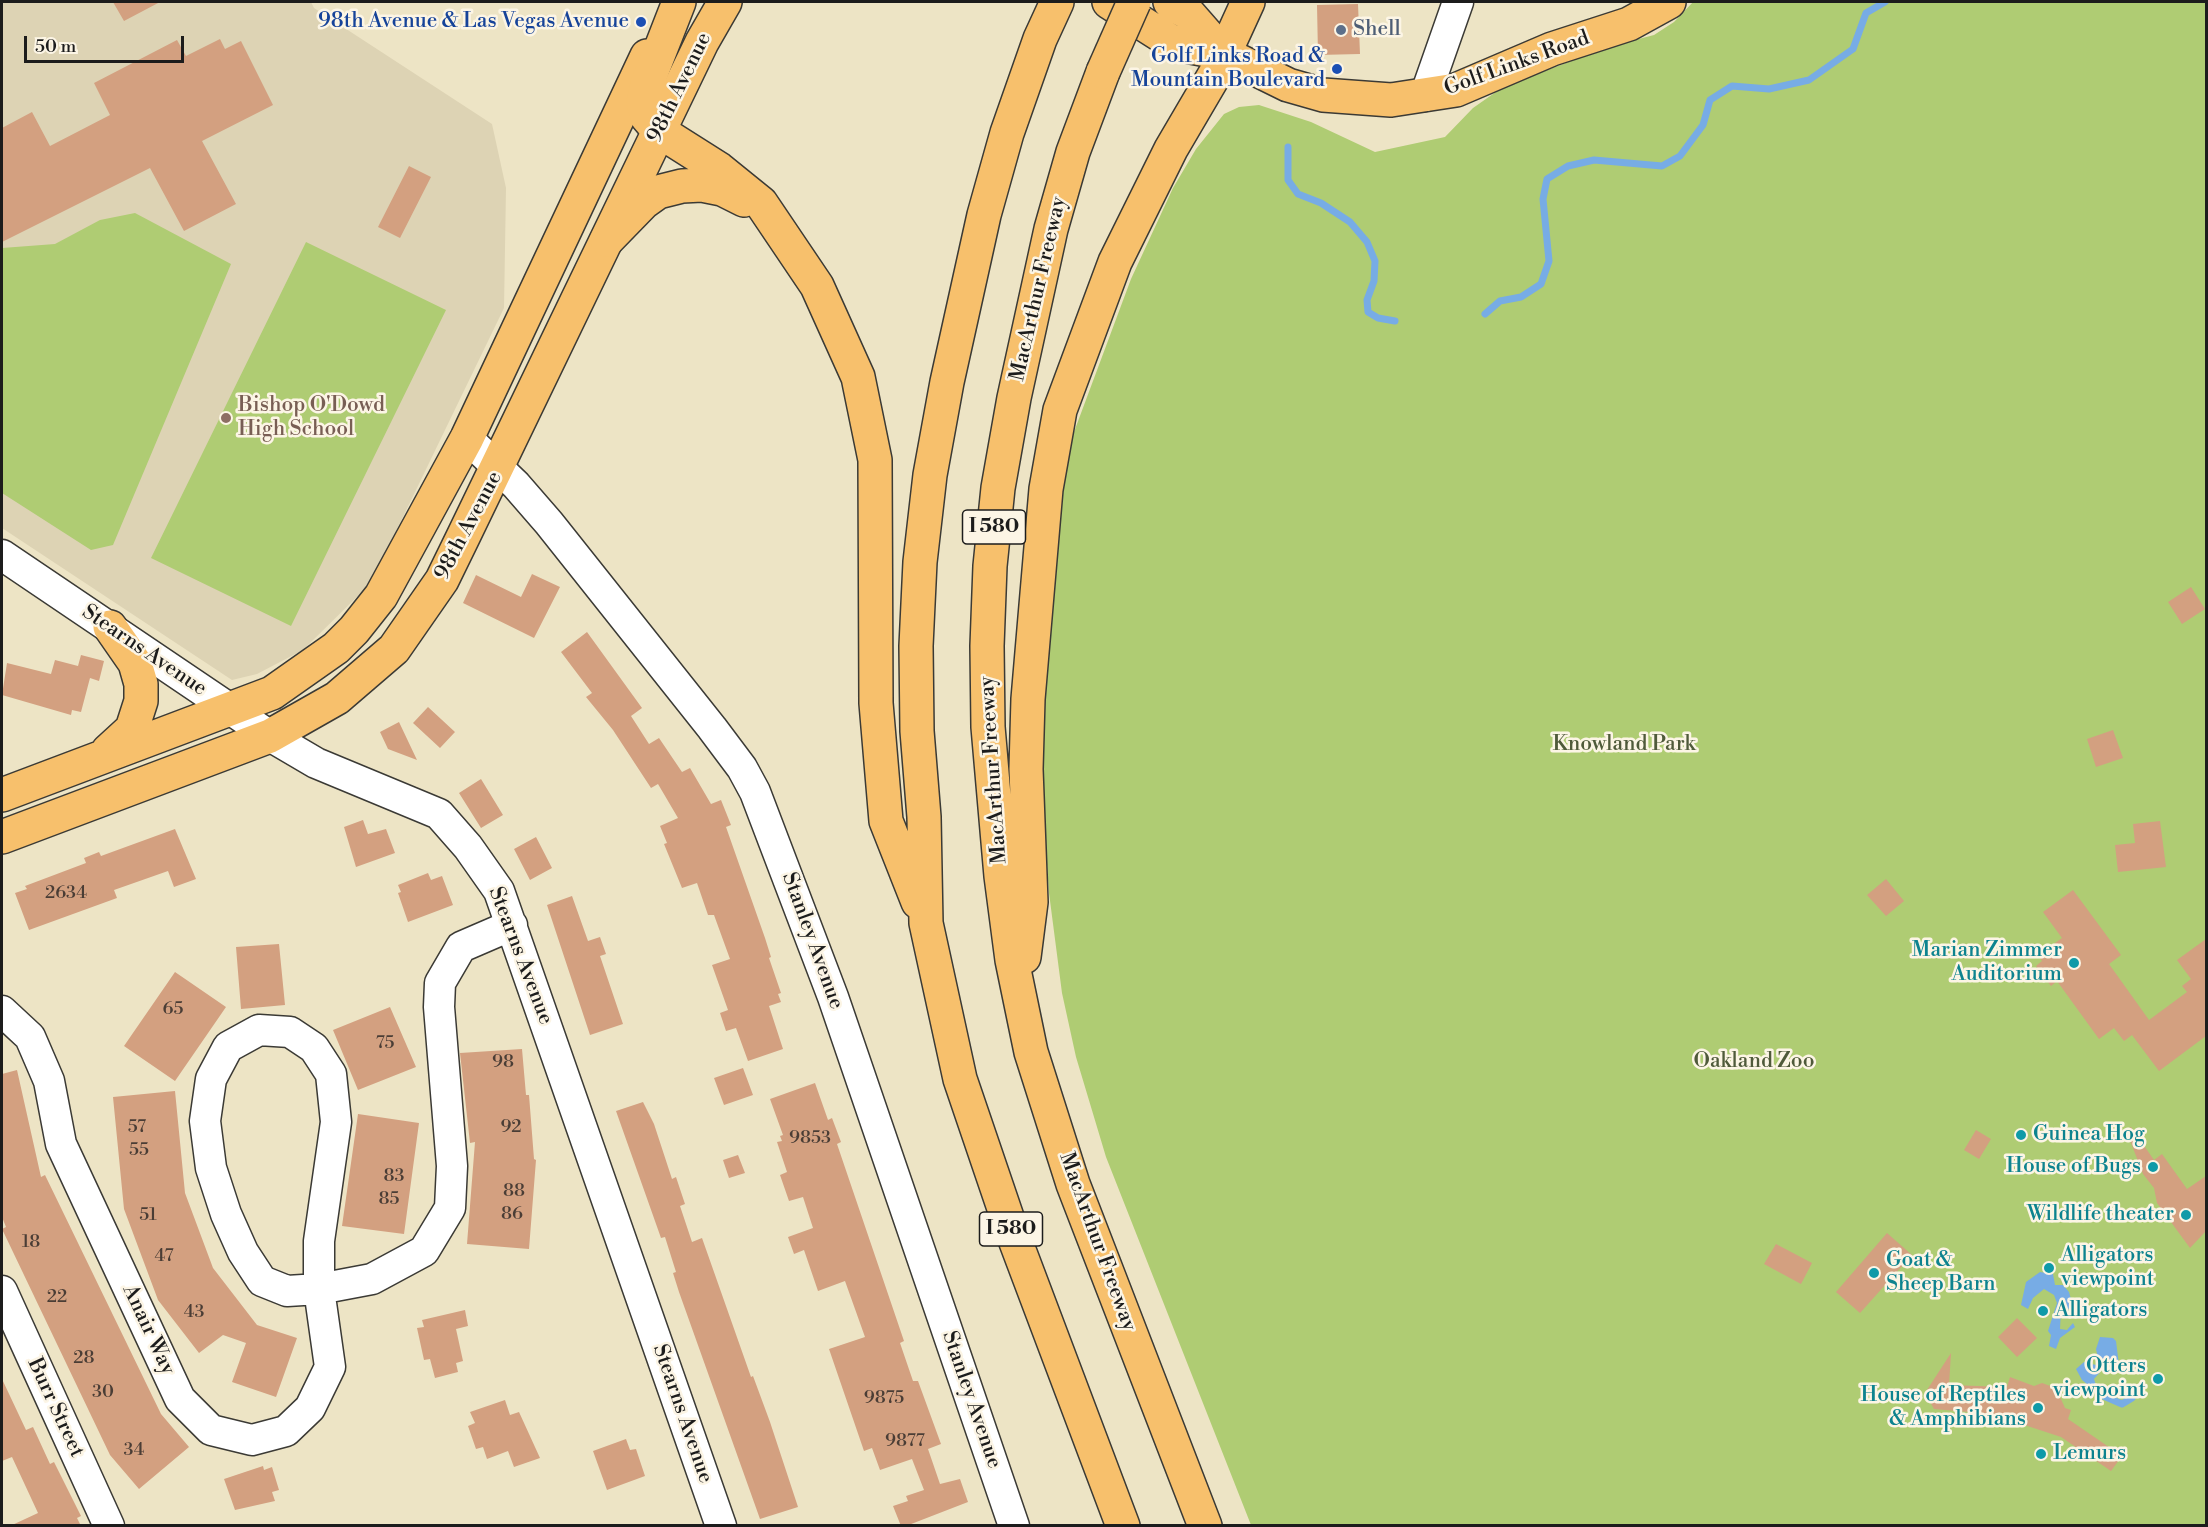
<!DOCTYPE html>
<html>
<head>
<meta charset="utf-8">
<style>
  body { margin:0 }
  #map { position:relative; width:2208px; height:1527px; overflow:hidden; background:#ede4c5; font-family:"Libre Bodoni",serif }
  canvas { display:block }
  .frame { position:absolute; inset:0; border:3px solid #1c1c1c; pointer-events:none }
  .scale { position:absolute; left:24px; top:36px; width:160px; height:27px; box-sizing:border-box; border:3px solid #1c1c1c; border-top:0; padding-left:8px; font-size:18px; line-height:21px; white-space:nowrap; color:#1c1c1c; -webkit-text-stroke:4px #fcf5e5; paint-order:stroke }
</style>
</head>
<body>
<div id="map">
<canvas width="2208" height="1527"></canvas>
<div class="frame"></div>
<div class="scale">50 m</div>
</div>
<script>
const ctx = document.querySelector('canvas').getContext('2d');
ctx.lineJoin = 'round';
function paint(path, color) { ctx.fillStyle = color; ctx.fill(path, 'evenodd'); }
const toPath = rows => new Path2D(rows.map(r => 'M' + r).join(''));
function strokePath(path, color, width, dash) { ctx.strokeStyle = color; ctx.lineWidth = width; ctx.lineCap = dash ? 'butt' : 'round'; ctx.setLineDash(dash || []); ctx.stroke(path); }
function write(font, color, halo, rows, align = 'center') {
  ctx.font = font + ' "Libre Bodoni",serif'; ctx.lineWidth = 5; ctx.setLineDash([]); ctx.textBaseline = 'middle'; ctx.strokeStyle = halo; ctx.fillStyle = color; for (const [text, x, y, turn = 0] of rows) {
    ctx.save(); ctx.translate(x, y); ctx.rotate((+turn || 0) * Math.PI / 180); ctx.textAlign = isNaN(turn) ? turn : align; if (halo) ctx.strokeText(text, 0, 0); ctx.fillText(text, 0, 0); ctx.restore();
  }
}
const built = toPath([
  [2,2,311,2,314,8,492,124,506,188,504,308,371,583,303,650,257,674,232,680,2,528]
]);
const green = toPath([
  [1693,2,2206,2,2206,1525,1251,1525,1106,1157,1076,1057,1062,993,1049,893,1041,778,1042,713,1054,539,1071,440,1131,279,1173,188,1196,149,1224,114,1239,107,1259,105,1311,122,1375,152,1445,137,1473,108,1503,87,1608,47,1654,35,1674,22],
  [135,213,231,264,113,545,91,550,2,493,2,248,55,244,100,220],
  [306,242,446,310,291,626,151,558]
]);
const water = toPath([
  [2040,1272,2053,1274,2055,1285,2063,1285,2069,1292,2074,1310,2070,1312,2068,1308,2061,1309,2060,1329,2067,1330,2073,1323,2075,1327,2060,1338,2056,1349,2049,1346,2051,1335,2048,1331,2057,1303,2054,1295,2044,1289,2033,1298,2028,1309,2021,1305,2026,1282],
  [2100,1337,2113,1338,2116,1341,2120,1373,2111,1360,2098,1358,2096,1349],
  [2084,1362,2100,1366,2101,1371,2094,1379,2099,1394,2082,1380,2076,1369]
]);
const stream = toPath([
  [1288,147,1288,180,1298,194,1321,203,1350,222,1367,242,1375,261,1374,281,1367,300,1368,312,1378,318,1395,321],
  [1485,314,1500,301,1521,297,1541,284,1549,261,1543,199,1547,179,1568,166,1594,160,1662,166,1680,156,1703,125,1710,100,1732,86,1769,89,1809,80,1853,49,1866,13,1885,2],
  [2099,1394,2122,1404,2132,1398]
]);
const building = toPath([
  [113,2,160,2,124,21],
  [1358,4,1360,54,1318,55,1317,5],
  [220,39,225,49,241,41,273,105,202,141,236,204,184,231,150,168,2,242,2,128,32,112,50,146,110,115,94,83,177,40,186,56],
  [409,166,431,177,400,238,378,227],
  [532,574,560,587,534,638,463,603,476,575,521,597],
  [2191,587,2205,609,2182,624,2168,602],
  [587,632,642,708,631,716,649,744,659,738,682,772,690,768,711,804,721,800,731,825,726,827,765,938,771,957,769,958,781,993,778,994,781,1002,769,1006,783,1049,748,1061,736,1028,726,1031,720,1013,728,1010,712,965,730,959,714,915,708,915,697,883,682,888,664,844,667,843,660,826,678,818,658,784,651,788,613,730,586,697,592,693,561,652],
  [81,655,104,661,99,681,90,678,81,712,72,710,71,715,2,695,7,663,51,674,55,660,78,666],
  [428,707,455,732,440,748,413,723],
  [399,722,417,760,388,749,380,732],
  [2113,730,2123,758,2096,767,2087,739],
  [481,779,503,815,481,828,459,793],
  [363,820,368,834,386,829,395,853,356,867,344,827],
  [2160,821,2166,867,2118,872,2115,845,2135,843,2133,824],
  [175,829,196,879,174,887,168,871,114,890,117,898,29,930,15,893,27,889,25,886,86,863,84,858,99,852,101,856],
  [536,837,552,868,530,880,514,849],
  [428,873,431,880,442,876,453,905,408,922,398,893,401,892,398,885],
  [1886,879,1904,901,1886,916,1867,895],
  [2073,890,2121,955,2109,964,2149,1020,2187,992,2182,986,2191,979,2177,960,2206,939,2206,1036,2159,1071,2132,1035,2124,1041,2114,1028,2099,1039,2057,981,2051,986,2036,966,2042,961,2038,955,2062,938,2043,912],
  [572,896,588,941,600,937,606,954,600,956,623,1024,590,1035,547,905],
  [279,944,285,1005,241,1009,236,947],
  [175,972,226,1007,175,1081,124,1046],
  [390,1007,416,1067,358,1090,333,1030],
  [522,1049,526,1095,529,1095,534,1159,536,1160,529,1249,467,1244,475,1142,470,1143,460,1053],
  [743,1068,753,1095,724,1105,714,1078],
  [17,1070,41,1177,45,1175,161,1414,189,1447,139,1489,110,1455,2,1229,6,1227,2,1217,2,1074],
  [815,1083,828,1120,832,1118,841,1142,837,1144,904,1341,900,1343,913,1381,918,1381,941,1444,928,1449,940,1484,960,1479,968,1502,906,1526,901,1526,893,1506,908,1501,906,1496,924,1490,912,1459,880,1470,872,1448,864,1451,829,1349,865,1337,845,1281,818,1291,804,1250,794,1254,788,1237,813,1228,803,1197,789,1201,780,1175,787,1172,777,1142,782,1141,780,1136,783,1135,770,1099],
  [175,1091,185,1193,213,1268,257,1325,297,1338,276,1397,232,1382,246,1343,223,1335,199,1353,158,1300,124,1209,113,1097],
  [643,1102,654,1124,672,1179,676,1177,685,1204,680,1206,692,1242,702,1238,751,1377,753,1376,770,1422,798,1507,760,1519,679,1292,673,1273,676,1272,665,1237,661,1238,616,1111],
  [358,1114,419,1123,404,1234,342,1226],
  [2131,1127,2154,1160,2162,1154,2187,1189,2206,1176,2206,1231,2190,1248,2157,1203,2154,1188,2143,1174,2126,1130],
  [1976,1130,1991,1139,1979,1159,1964,1150],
  [738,1155,745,1173,729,1178,723,1160],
  [1887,1233,1912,1255,1860,1313,1836,1292],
  [1776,1244,1812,1263,1801,1284,1764,1264],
  [465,1310,468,1326,456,1329,463,1361,456,1363,458,1372,435,1378,430,1359,424,1360,417,1328,424,1327,422,1320],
  [2017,1318,2037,1338,2017,1357,1998,1337],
  [1951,1353,1949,1385,2007,1387,2010,1377,2034,1386,2042,1383,2056,1388,2065,1408,2071,1410,2068,1419,2122,1456,2111,1471,2061,1437,1991,1414,1934,1409,1925,1393],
  [2,1379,26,1430,33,1427,50,1464,54,1462,81,1516,77,1518,81,1526,10,1526,38,1513,12,1457,2,1461],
  [505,1400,510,1415,519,1412,540,1458,514,1467,508,1451,487,1459,483,1447,476,1449,468,1426,475,1423,470,1412],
  [626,1439,630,1450,636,1449,645,1476,607,1490,593,1451],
  [263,1466,264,1470,272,1467,279,1490,272,1492,275,1501,235,1510,224,1479]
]);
const minor = toPath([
  [1425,96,1458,2],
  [467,438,516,485,549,523,712,728,742,768,755,792,833,997,1014,1526],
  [2,555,270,736,316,763,439,814,468,847,499,891,721,1526],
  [2,1011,30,1037,49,1081,61,1144,180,1399,211,1430,252,1440,286,1431,310,1408,330,1367,319,1289,372,1279,424,1251,450,1208,452,1166,439,1007,440,983,461,947,512,925],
  [259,1030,290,1032,314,1048,331,1074,336,1122,319,1241,319,1289,287,1291,262,1281,243,1252,226,1214,211,1168,205,1121,211,1079,228,1047,259,1030],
  [2,1291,109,1526]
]);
const major = toPath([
  [1109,2,1175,44,1223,53,1288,85,1323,95,1391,100,1456,90,1552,49,1629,24,1669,2],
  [1170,2,1188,13,1223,53],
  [108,751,132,729,141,701,141,684,135,663,110,627],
  [2,795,272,693,336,648,354,630,381,596,467,438,647,56],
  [2,837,270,736,337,698,394,649,442,580,463,537,702,42,725,2]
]);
const highway = toPath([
  [679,2,647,84,643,102,647,117,659,131,719,169,761,203,817,286,858,377,875,460,876,703,886,821,918,902],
  [1057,2,1040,39,1007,133,984,215,947,382,930,475,920,562,916,646,917,731,924,817,926,923,960,1079,1011,1229,1123,1526],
  [1103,72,1073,152,1051,229,1014,398,998,488,990,566,987,646,988,727,1001,876,1012,960,1031,1052,1073,1184,1205,1526],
  [607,240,644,202,658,192,682,186,702,185,722,189,744,200],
  [1024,957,1031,902,1026,769,1028,699,1046,489,1060,410,1115,262,1171,149,1215,74,1248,2]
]);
const highwayBridge = toPath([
  [1103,72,1134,2]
]);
const markers = [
  [641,22,6,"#1a4fb4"],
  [1341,30,6,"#5c6f8a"],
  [1337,69,6,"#1a4fb4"],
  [226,418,6,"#8d6e63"],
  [2074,963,6,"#0f9aa8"],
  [2021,1135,6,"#0f9aa8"],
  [2153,1167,6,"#0f9aa8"],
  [2186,1215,6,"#0f9aa8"],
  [2049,1268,6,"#0f9aa8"],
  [1874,1273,6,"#0f9aa8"],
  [2043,1311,6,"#0f9aa8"],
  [2158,1379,6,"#0f9aa8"],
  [2038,1408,6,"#0f9aa8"],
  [2041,1454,6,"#0f9aa8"]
];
const numberNames = [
  ["2634",66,894],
  ["65",173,1010],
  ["75",385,1044],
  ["98",503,1063],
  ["57",137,1128],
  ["92",511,1128],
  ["9853",810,1139],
  ["55",139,1151],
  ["83",394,1177],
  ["88",514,1192],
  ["85",389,1200],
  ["86",512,1215],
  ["51",148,1216],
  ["18",31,1243],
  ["47",164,1257],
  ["22",57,1298],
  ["43",194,1313],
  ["28",84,1359],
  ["30",103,1393],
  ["9875",884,1399],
  ["9877",905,1442],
  ["34",134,1451]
];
const shields = [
  [994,527,63],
  [1011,1229,63]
];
const shieldNames = [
  ["I 580",994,527],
  ["I 580",1011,1229]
];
const transitNames = [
  ["98th Avenue & Las Vegas Avenue",629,22],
  ["Golf Links Road &",1325,57],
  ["Mountain Boulevard",1325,81]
];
const serviceNames = [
  ["Shell",1353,30]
];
const streetNames = [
  ["Golf Links Road",1517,64,-20],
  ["98th Avenue",680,88,-64],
  ["MacArthur Freeway",1039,289,-77],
  ["98th Avenue",469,526,-62],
  ["Stearns Avenue",144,651,34],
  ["MacArthur Freeway",994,770,-94],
  ["Stanley Avenue",812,941,70],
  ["Stearns Avenue",520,956,69],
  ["MacArthur Freeway",1097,1242,70],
  ["Anair Way",148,1330,65],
  ["Stanley Avenue",971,1400,71],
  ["Burr Street",55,1408,65],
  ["Stearns Avenue",682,1414,71]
];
const educationNames = [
  ["Bishop O'Dowd",238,406],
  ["High School",238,430]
];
const parkNames = [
  ["Knowland Park",1624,745],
  ["Oakland Zoo",1754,1062]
];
const cultureNames = [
  ["Marian Zimmer",2062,951],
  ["Auditorium",2062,975],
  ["Guinea Hog",2033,1135,"left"],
  ["House of Bugs",2141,1167],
  ["Wildlife theater",2174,1215],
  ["Alligators",2061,1256,"left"],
  ["viewpoint",2061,1280,"left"],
  ["Goat &",1886,1261,"left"],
  ["Sheep Barn",1886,1285,"left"],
  ["Alligators",2055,1311,"left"],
  ["Otters",2146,1367],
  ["viewpoint",2146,1391],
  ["House of Reptiles",2026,1396],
  ["& Amphibians",2026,1420],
  ["Lemurs",2053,1454,"left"]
];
paint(built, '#ddd3b4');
paint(green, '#afcc73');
paint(water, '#77ace5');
strokePath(stream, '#77ace5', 7);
paint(building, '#d3a080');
strokePath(minor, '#3b3a35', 33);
strokePath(major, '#3b3a35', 36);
strokePath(highway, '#3b3a35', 36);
strokePath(minor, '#fff', 30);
strokePath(major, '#f7c06c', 33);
strokePath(highway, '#f7c06c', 33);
strokePath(highwayBridge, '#3b3a35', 36, []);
strokePath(highwayBridge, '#f7c06c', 33);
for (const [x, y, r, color] of markers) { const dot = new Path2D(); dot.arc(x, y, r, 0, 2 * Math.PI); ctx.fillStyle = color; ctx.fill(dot); strokePath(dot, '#fcf5e5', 2); }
write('18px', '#4a3d35', null, numberNames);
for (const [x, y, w] of shields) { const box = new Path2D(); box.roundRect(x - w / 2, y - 17, w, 34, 4.5); ctx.fillStyle = '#fcf5e5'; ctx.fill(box); strokePath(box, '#1c1c1c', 1.5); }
write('bold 20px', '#1c1c1c', null, shieldNames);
write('21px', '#164399', '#fcf5e5', transitNames, 'right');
write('21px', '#4e5e75', '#fcf5e5', serviceNames, 'left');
write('21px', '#1c1c1c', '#fcf5e5', streetNames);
write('21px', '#785e54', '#fcf5e5', educationNames, 'left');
write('21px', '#4f5a3a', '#fcf5e5', parkNames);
write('21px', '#0d838f', '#fcf5e5', cultureNames, 'right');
</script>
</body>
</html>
